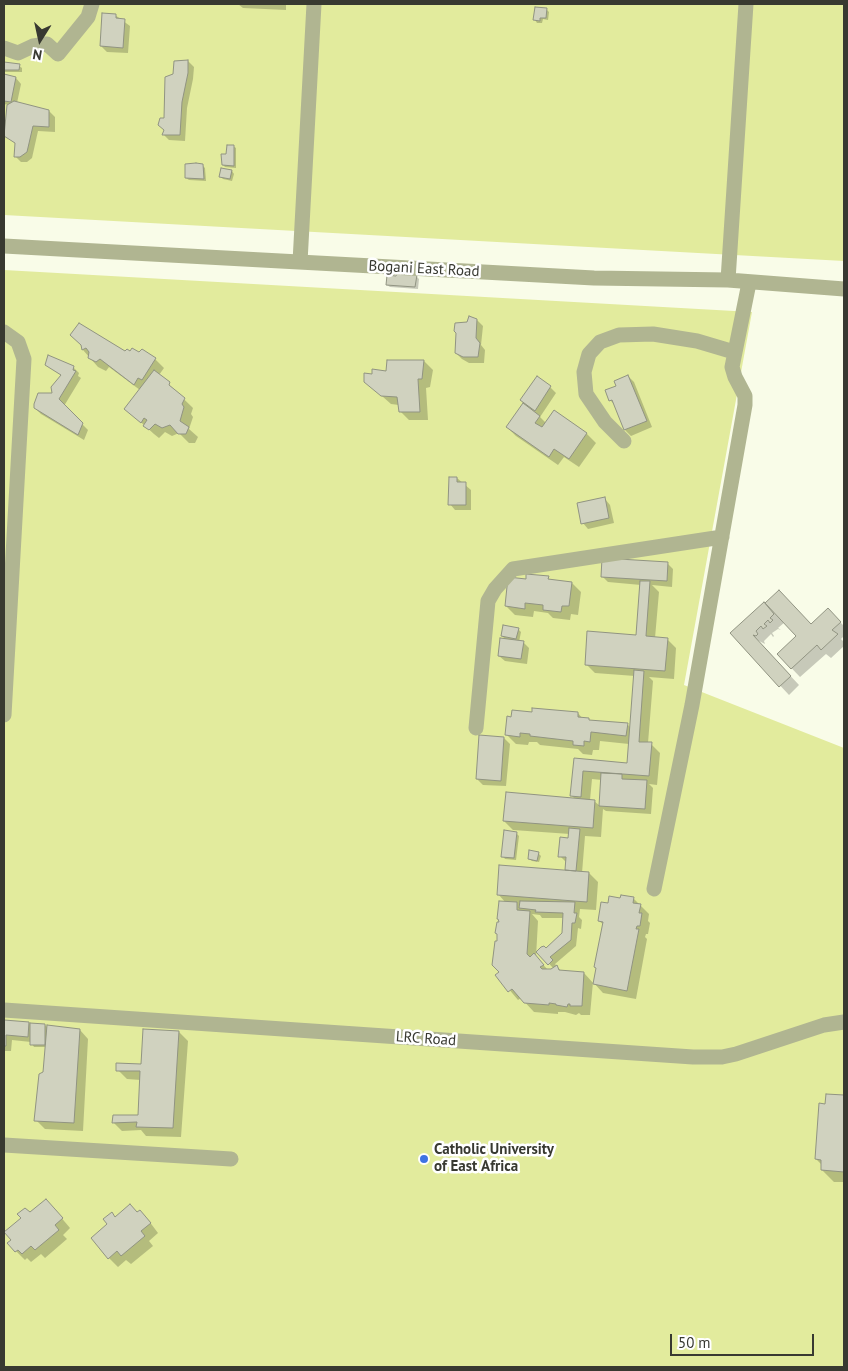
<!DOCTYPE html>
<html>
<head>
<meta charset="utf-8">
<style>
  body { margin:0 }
  #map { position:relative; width:848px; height:1371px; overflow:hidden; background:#f9fce8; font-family:"PT Sans",sans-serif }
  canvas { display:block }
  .frame { position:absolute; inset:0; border:5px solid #383931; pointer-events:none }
  .north { position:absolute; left:15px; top:15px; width:50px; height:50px; -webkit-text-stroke:4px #fff; paint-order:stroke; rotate:190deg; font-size:14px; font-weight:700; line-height:20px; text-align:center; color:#383931 }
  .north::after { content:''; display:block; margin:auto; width:18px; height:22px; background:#383931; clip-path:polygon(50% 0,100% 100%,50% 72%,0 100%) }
  .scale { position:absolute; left:670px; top:1334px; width:144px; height:22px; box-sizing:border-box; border:2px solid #383931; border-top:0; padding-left:6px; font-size:15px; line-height:18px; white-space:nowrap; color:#383931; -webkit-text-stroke:4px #fff; paint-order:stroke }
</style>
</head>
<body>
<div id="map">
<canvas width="848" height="1371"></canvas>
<div class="frame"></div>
<div class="north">N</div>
<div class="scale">50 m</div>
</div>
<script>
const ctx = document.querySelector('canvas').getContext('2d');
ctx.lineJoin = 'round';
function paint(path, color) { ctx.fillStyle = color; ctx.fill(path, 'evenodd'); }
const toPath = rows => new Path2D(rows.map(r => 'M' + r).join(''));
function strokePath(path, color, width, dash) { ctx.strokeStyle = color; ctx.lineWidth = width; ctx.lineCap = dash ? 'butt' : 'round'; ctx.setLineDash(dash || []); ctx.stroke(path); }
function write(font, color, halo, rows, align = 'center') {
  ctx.font = font + ' "PT Sans",sans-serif'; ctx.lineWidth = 5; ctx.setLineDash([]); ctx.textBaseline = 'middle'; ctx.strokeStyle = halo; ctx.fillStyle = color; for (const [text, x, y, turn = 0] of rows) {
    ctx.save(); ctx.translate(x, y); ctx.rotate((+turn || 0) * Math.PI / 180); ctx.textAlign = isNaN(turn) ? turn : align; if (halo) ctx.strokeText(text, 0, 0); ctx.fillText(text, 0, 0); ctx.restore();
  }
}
const green = toPath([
  [4,4,844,4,844,261,4,215],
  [4,270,752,312,684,685,844,748,844,1367,4,1367]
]);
const shadow = toPath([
  [238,4,286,4,286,10,243,8],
  [546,9,549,12,548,20,543,19,542,23,537,23,535,20],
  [115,15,130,26,128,53,107,52,101,46],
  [188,61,194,67,193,79,187,108,185,141,169,140,164,135,165,119],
  [4,63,19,66,22,68,22,72,4,72],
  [4,75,16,78,21,84,17,103,49,111,55,117,55,132,38,131,32,158,27,162,21,162,15,156,16,144,4,134,8,105,4,104],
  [233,146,236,148,236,168,225,167,223,165],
  [202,165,205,168,206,181,189,180,186,178],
  [232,171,234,174,232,181,223,179,221,177],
  [416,276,419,279,418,289,390,287,387,285],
  [477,320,483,326,481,345,485,350,484,363,469,363,462,359,456,353,468,323],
  [83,346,155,359,164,368,159,375,193,408,191,414,193,417,189,429,198,437,195,443,189,443,179,433,172,436,165,432,159,438,154,434,125,408,140,390,109,367,106,371,98,367,83,350],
  [388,361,424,361,433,370,430,387,426,388,428,420,409,420,400,411,399,405,391,404,365,381,373,376,387,372],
  [46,364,73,367,79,373,78,376,81,378,64,406,88,430,84,440,41,414,35,408,54,395,62,376],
  [628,376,634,382,652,427,631,436,625,430,615,405,610,400,617,387],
  [550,387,556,393,540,417,546,423,554,412,587,434,596,443,579,467,564,457,558,465,516,436,507,427,524,403],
  [457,478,471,490,471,510,455,510,450,504],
  [605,499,610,505,614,523,588,529,583,523],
  [668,564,673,569,672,587,652,585,659,592,655,638,667,639,676,648,674,679,649,677,653,681,648,743,651,744,660,753,657,785,649,784,653,788,651,814,606,811,603,809,601,837,585,836,582,873,589,873,598,882,596,910,580,909,579,917,582,920,581,929,578,928,576,946,555,964,561,971,584,973,594,984,604,925,599,921,609,904,633,898,649,914,648,921,650,923,648,934,646,934,645,937,647,939,636,999,603,993,593,982,590,1015,581,1015,579,1013,576,1015,565,1012,558,1012,558,1014,534,1012,521,998,518,1000,497,975,500,972,498,943,500,924,506,903,498,894,569,872,567,869,566,862,560,856,569,839,570,834,513,830,504,821,575,799,572,796,575,760,628,764,629,744,600,741,599,750,593,750,592,755,583,754,578,749,540,745,537,742,529,742,528,745,516,744,507,735,533,713,578,713,583,719,591,721,627,724,631,728,635,676,595,673,586,664,637,637,641,585,608,582,602,576],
  [592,779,602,780,600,806,594,801,590,800],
  [532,914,540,915,542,918,564,918,563,934,546,950,538,952,554,969,548,970,536,957,538,921],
  [548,578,551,581,572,583,581,592,578,615,571,614,570,620,553,618,548,613,534,611,533,617,515,615,506,606,527,580],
  [779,592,811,626,828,610,844,626,844,636,841,639,844,642,844,646,831,658,826,654,800,677,778,654,798,636,785,622,778,628,781,630,778,629,772,633,774,636,773,637,771,634,764,641,765,644,757,640,799,685,789,695,731,633],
  [518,629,521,632,519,642,523,642,529,648,527,664,505,661,499,656,506,640,502,636],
  [504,738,510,744,506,786,483,785,477,779],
  [516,833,519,836,516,860,505,859,503,856],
  [538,853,541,856,539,862,532,861,529,858],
  [4,1021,45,1025,48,1028,80,1030,88,1039,83,1131,45,1129,36,1120,44,1073,46,1047,34,1047,31,1042,12,1040,11,1051,4,1051],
  [179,1032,188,1041,181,1137,146,1136,141,1130,122,1131,113,1122,139,1116,141,1080,127,1079,118,1070,142,1065],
  [827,1095,844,1096,844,1182,834,1182,822,1170,822,1165,816,1159],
  [54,1209,70,1228,63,1235,67,1239,45,1258,41,1254,31,1262,27,1258,25,1260,16,1251,12,1240,30,1214],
  [138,1213,149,1221,158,1233,149,1241,153,1246,131,1264,126,1260,118,1267,109,1258,109,1224,116,1218]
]);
const building = toPath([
  [535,7,547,8,546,18,540,18,540,21,533,20,535,7],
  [102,13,116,14,116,18,125,19,123,48,100,46,102,13],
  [188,60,188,73,182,102,180,135,162,135,164,130,158,125,160,118,164,118,165,77,173,74,174,61,188,60],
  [4,62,20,64,19,70,4,70,4,62],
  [4,74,16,77,11,102,4,101,4,74],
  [14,101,49,110,49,127,33,126,27,152,20,157,14,157,15,143,4,136,7,105,14,101],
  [227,145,234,145,234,166,222,165,221,154,226,154,227,145],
  [196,163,203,164,204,179,185,178,185,164,196,163],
  [221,168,232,170,230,179,219,177,221,168],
  [399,269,417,275,415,287,386,285,387,275,396,276,399,269],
  [469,316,477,319,476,338,480,343,478,357,463,357,455,353,456,333,454,331,455,323,467,322,469,316],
  [79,323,125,351,127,349,130,351,132,348,139,352,142,349,156,358,142,380,138,378,134,385,100,359,96,362,88,358,89,352,86,348,82,350,81,345,70,335,79,323],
  [48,355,74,366,73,370,76,371,59,399,83,423,78,435,34,408,34,404,38,393,52,393,51,387,61,375,45,365,48,355],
  [387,360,424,360,422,379,418,379,420,412,399,412,397,397,381,396,364,382,364,373,372,374,372,369,386,371,387,360],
  [154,370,170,382,169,385,185,398,182,404,184,407,180,421,189,427,186,434,178,434,170,425,162,428,155,424,149,430,143,426,147,420,144,418,141,423,124,409,154,370],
  [628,375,647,421,624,430,612,400,609,401,605,390,616,386,614,381,628,375],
  [537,376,551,386,535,411,520,400,537,376],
  [523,403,540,416,535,423,542,427,554,410,587,433,569,459,554,449,549,457,506,427,523,403],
  [449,477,457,477,457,482,466,482,466,505,448,505,449,477],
  [605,497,609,518,581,524,577,503,605,497],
  [602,558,668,562,667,581,601,577,602,558],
  [526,574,549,576,548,579,572,582,569,606,562,606,561,612,543,610,543,605,525,603,525,609,505,606,508,577,526,579,526,574],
  [640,581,650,581,646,636,668,638,665,671,585,665,587,631,636,635,640,581],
  [779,590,811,624,828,608,841,622,832,630,838,634,821,650,817,645,791,669,777,654,796,636,765,603,779,590],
  [764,602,774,614,770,618,773,620,770,623,768,620,764,624,767,626,763,629,761,626,756,631,758,634,756,636,753,635,791,676,779,687,730,633,764,602],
  [503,625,519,628,516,639,501,636,503,625],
  [500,638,524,641,521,659,498,656,500,638],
  [634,670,644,671,639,742,652,742,649,776,583,771,581,797,570,796,574,758,627,763,634,670],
  [532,708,578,712,578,717,589,718,589,720,628,723,626,736,591,732,590,742,584,741,584,746,573,745,573,741,530,736,530,734,520,733,520,737,505,735,507,716,511,717,512,710,532,712,532,708],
  [479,735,504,737,501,781,476,779,479,735],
  [601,773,622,774,622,779,647,780,645,809,599,806,601,773],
  [506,792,595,800,593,828,503,821,506,792],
  [569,828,580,829,576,871,565,870,566,857,558,857,560,837,568,838,569,828],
  [504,830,517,832,514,858,501,857,504,830],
  [529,850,539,852,537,861,528,859,529,850],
  [499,865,589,872,587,902,497,895,499,865],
  [621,895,634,897,633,903,641,904,639,913,642,913,640,926,637,926,636,929,639,929,627,991,593,984,596,968,594,967,603,922,598,921,601,902,608,903,609,896,620,898,621,895],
  [499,901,517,902,517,910,530,911,527,954,530,957,534,953,544,965,540,967,542,969,551,969,557,965,559,970,584,972,582,1006,570,1006,570,1004,568,1004,567,1007,556,1005,556,1004,549,1003,549,1005,524,1003,512,989,508,992,495,975,499,972,492,965,495,941,497,941,497,934,495,933,497,922,499,922,498,919,497,919,499,901],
  [520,901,575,902,574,913,577,913,575,923,572,923,571,940,550,957,553,960,548,965,536,952,541,947,544,946,546,948,562,933,563,913,535,912,536,910,519,908,520,901],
  [4,1020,29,1022,28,1037,6,1035,6,1046,4,1046,4,1020],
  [30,1023,45,1024,45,1045,30,1045,30,1023],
  [47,1025,80,1029,74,1123,34,1121,39,1074,43,1072,47,1025],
  [143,1029,179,1031,173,1128,136,1127,137,1122,112,1123,113,1115,138,1115,140,1071,116,1071,116,1063,141,1064,143,1029],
  [826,1094,844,1095,844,1172,821,1170,821,1160,815,1159,819,1103,825,1104,826,1094],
  [46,1199,63,1218,55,1225,59,1230,35,1250,31,1246,22,1254,18,1250,15,1252,7,1243,11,1240,4,1232,21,1218,17,1214,25,1208,30,1212,46,1199],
  [130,1204,137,1212,140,1210,151,1223,141,1231,145,1236,121,1256,117,1251,108,1259,91,1238,107,1224,103,1219,112,1212,115,1217,130,1204]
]);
const minor = toPath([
  [4,48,18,53,33,46,47,44,58,54,88,17,92,4],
  [4,246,594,278,728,280,844,289],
  [300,262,314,4],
  [728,280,746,4],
  [4,332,18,342,24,359,4,715],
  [624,441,605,422,586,394,584,372,589,354,600,342,619,335,653,334,697,341,734,352],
  [476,728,488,601,495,589,513,569,722,537],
  [654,889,692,705,745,405,745,396,735,377,732,367,749,283],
  [4,1010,693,1057,722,1057,736,1054,824,1025,844,1022],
  [4,1145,231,1159]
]);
const markers = [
  [424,1159,5,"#3f73e3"]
];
const streetNames = [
  ["Bogani East Road",424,269,3],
  ["LRC Road",426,1039,4]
];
const poiNames = [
  ["Catholic University",434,1150],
  ["of East Africa",434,1167]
];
paint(green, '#e2eb9d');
paint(shadow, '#0003');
paint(building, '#d0d2bf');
strokePath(building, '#919482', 1);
strokePath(minor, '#b0b591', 15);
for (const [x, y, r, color] of markers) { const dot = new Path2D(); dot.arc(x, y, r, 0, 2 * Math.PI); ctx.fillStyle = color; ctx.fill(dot); strokePath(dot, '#fff', 2); }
write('15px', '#383931', '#fff', streetNames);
write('bold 15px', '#383931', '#fff', poiNames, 'left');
</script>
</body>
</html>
